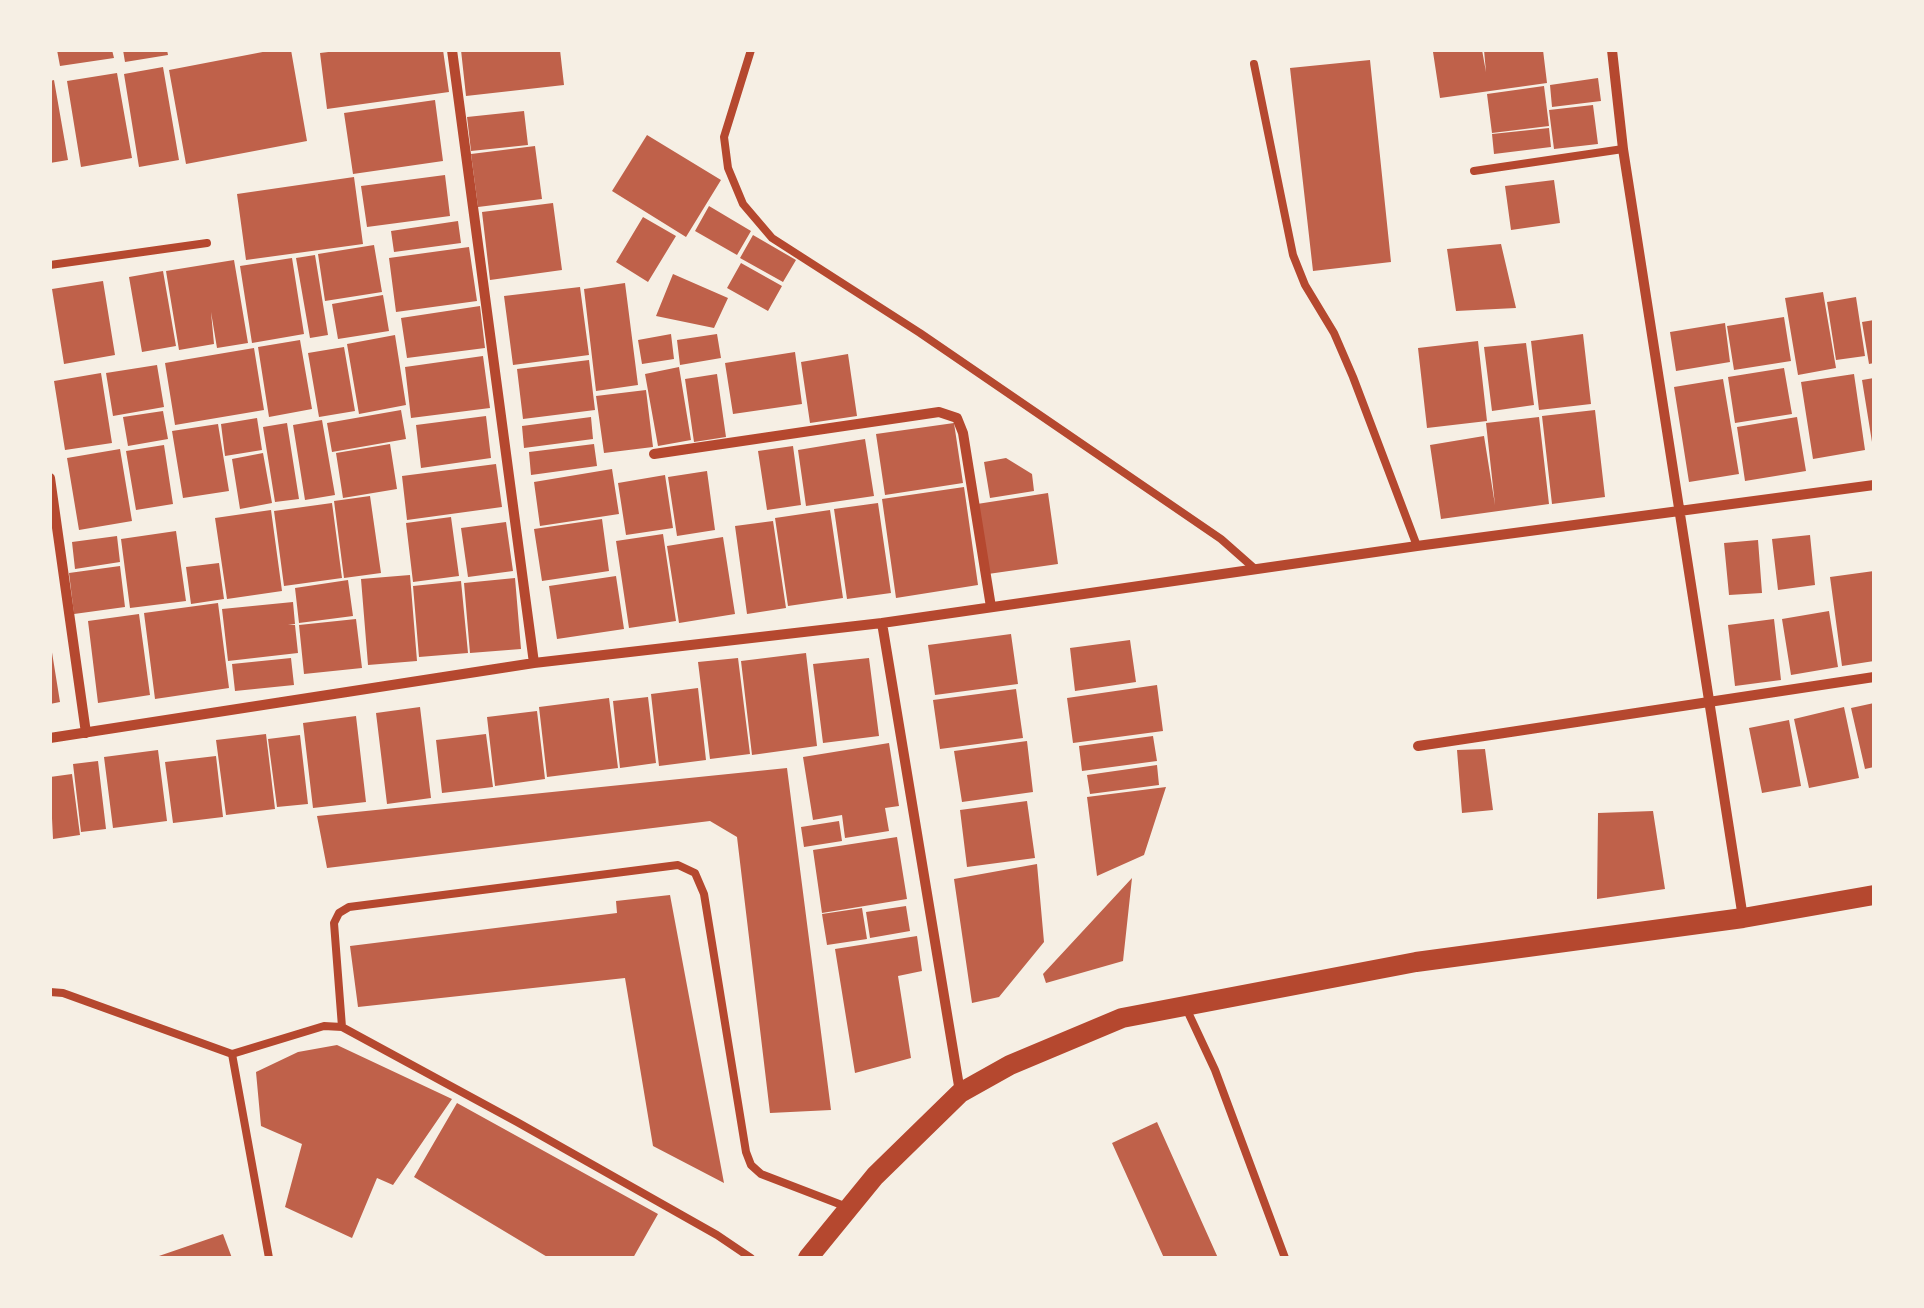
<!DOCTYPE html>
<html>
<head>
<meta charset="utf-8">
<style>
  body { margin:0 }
  #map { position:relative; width:1924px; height:1308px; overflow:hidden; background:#f6efe4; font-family:Commissioner,sans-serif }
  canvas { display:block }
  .frame { position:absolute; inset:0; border:52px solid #f6efe4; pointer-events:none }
</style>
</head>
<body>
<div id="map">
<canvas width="1924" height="1308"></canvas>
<div class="frame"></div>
</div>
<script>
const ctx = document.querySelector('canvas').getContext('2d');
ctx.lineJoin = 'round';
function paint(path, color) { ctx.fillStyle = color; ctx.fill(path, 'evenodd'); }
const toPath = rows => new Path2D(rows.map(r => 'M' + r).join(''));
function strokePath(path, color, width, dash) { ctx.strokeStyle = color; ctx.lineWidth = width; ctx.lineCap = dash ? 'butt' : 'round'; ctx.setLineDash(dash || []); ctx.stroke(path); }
const building = toPath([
  [57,50,112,50,114,58,60,66],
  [123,50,167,50,168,55,125,62],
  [273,50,291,50,307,141,186,164,169,70],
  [345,50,443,50,449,92,327,109,320,53],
  [461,50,560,50,564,85,466,96],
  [1442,50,1482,50,1486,72,1484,50,1543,50,1547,83,1440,98,1433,52],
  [1370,60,1391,262,1313,271,1290,68],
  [163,67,179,160,139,167,124,74],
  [117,73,132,158,81,167,67,81],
  [1598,78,1601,101,1552,107,1550,85],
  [54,80,68,160,50,163,50,81],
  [1544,86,1549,126,1492,133,1487,94],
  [435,100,443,161,353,174,344,113],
  [1593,105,1598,144,1554,149,1549,110],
  [524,111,528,145,471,151,467,117],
  [1549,128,1551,147,1494,154,1492,134],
  [647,135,721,180,686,237,612,191],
  [535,146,542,199,478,207,471,154],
  [445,175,450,216,367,227,361,186],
  [354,177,363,244,246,260,237,194],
  [1554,180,1560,223,1511,230,1505,186],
  [553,203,562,270,490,280,482,212],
  [709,206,751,231,737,255,695,231],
  [643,217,676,236,648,282,616,262],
  [458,221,461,243,394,252,391,231],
  [753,235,796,260,783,282,740,258],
  [1501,244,1516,308,1456,311,1447,249],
  [374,245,382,292,325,301,318,254],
  [469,247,477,301,396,312,389,258],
  [315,255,328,335,310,338,296,258],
  [292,258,304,334,252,343,240,266],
  [234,260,248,343,217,348,211,312,214,344,179,350,166,271],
  [741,263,782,286,768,311,727,288],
  [163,271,176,346,142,352,129,277],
  [673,274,728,298,714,328,656,316],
  [103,281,115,355,64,364,52,289],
  [625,283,638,385,596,391,584,289],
  [580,287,589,355,513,365,504,296],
  [1823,292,1836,368,1798,375,1785,298],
  [383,295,389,331,338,339,332,304],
  [1856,297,1865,356,1836,360,1827,302],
  [480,306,485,348,407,358,401,318],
  [1784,317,1791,361,1734,370,1727,326],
  [1874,320,1874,363,1869,364,1862,322],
  [1725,323,1730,362,1676,371,1670,332],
  [671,334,674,359,642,364,638,340],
  [717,334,721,358,680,365,677,340],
  [1583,334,1591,404,1539,410,1531,341],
  [395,335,406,405,359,414,347,344],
  [300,340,312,409,269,417,258,347],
  [1478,341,1487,421,1427,428,1418,348],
  [1526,343,1534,405,1492,411,1484,347],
  [344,347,355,411,319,417,308,353],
  [254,348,264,410,175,425,165,363],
  [795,352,802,404,733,414,725,363],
  [848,354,857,416,810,423,801,362],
  [483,356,490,408,411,418,405,367],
  [589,360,595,410,523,419,517,369],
  [157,365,164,407,113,416,106,373],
  [679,367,691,440,658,446,645,374],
  [1784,368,1792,414,1735,423,1728,377],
  [101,373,112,443,65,450,54,381],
  [717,374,726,437,694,442,685,379],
  [1854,374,1865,450,1813,459,1801,382],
  [1874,378,1874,441,1872,442,1862,380],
  [1723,379,1739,474,1689,482,1674,387],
  [646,390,653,447,604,453,596,396],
  [401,410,406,439,332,452,327,423],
  [1595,410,1605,497,1552,504,1542,416],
  [163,411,168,439,128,446,123,417],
  [486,416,491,458,421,468,416,425],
  [591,417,593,439,524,448,522,426],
  [1539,417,1549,504,1441,519,1430,445,1484,436,1495,505,1486,423],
  [1797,417,1806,471,1745,481,1737,427],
  [257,418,262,450,225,456,221,424],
  [322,420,335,495,305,500,293,425],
  [287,423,299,499,275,502,263,427],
  [954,423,963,483,885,495,876,434],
  [218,424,229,491,183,498,172,431],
  [865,439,874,496,806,506,798,450],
  [390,444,397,489,343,498,336,453],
  [594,444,597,466,531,475,529,452],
  [164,445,173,504,136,510,126,451],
  [793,446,801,505,767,510,758,451],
  [120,449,132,521,79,530,67,458],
  [263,453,272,503,240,509,232,459],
  [1006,458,1032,474,1034,491,990,498,984,462],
  [496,464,502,507,407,520,402,476],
  [612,469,619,514,540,526,534,482],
  [707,471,715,530,677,536,668,477],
  [665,475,673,528,626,535,618,483],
  [964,487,978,585,896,598,882,499],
  [1048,493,1058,564,988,574,977,504],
  [370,496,381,573,344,578,334,501],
  [332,503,342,578,284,586,274,511],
  [878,503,891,593,847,599,834,509],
  [271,510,282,591,227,599,215,518],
  [830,510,843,598,788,606,775,518],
  [451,517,459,576,413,582,406,523],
  [602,519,609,571,542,581,534,529],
  [773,521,786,608,747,614,735,526],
  [506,522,513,571,468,577,461,528],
  [176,531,186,601,130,608,121,539],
  [663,534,676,621,629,628,616,541],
  [1810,535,1815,585,1778,590,1772,539],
  [117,536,120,562,75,569,72,542],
  [723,537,735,614,679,623,667,546],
  [1758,540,1762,593,1729,595,1724,543],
  [219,563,224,599,191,604,186,567],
  [120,566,125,607,74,614,69,573],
  [1874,571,1874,661,1842,666,1830,577],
  [410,575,417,661,368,665,361,579],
  [616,576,624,629,557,639,549,586],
  [515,578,521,649,470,653,464,583],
  [348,580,353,616,299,623,295,588],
  [461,581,468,653,419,657,413,586],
  [293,602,295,624,288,625,295,625,298,653,228,661,222,609],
  [218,603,229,688,155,699,144,613],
  [1829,611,1838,667,1791,675,1782,619],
  [139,614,150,695,98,703,88,621],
  [356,619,362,668,304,674,299,625],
  [1774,619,1781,680,1735,686,1728,625],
  [1011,634,1018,684,935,695,928,645],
  [50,640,60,702,50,704],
  [1130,640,1136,682,1075,691,1070,648],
  [806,653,817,746,752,755,741,661],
  [291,658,294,685,235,691,232,664],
  [738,658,750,754,710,759,698,662],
  [869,658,879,736,823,743,813,664],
  [1157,685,1163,731,1073,743,1067,698],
  [698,688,706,760,659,766,651,694],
  [1016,689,1023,738,940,749,933,700],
  [648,697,656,763,620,768,613,701],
  [609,698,618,768,547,777,539,707],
  [1874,703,1874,767,1865,769,1851,708],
  [420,707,431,798,387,804,376,713],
  [1844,707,1859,778,1809,788,1794,719],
  [537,711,545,779,495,786,487,717],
  [356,716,366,802,313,808,303,723],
  [1789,720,1801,786,1762,793,1749,728],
  [266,734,275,809,226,815,216,740],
  [486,734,493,787,442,793,436,740],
  [300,735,308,804,277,807,268,739],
  [1153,736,1157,761,1082,771,1079,746],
  [1027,741,1033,792,962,802,954,751],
  [889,743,899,806,885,808,889,831,845,838,842,815,813,820,803,757],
  [1485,749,1493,810,1462,813,1457,750],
  [158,750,167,821,113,828,104,757],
  [216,756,223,817,173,823,165,762],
  [98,761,106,829,81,832,73,764],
  [1157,765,1159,785,1090,794,1087,775],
  [787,768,831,1110,770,1113,737,837,710,821,327,868,317,816],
  [72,774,80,835,53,839,50,777],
  [1166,787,1144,855,1097,876,1087,797],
  [1027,801,1035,858,967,867,960,810],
  [1653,811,1665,889,1597,899,1598,813],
  [839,821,842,841,804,847,801,827],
  [897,837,907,899,822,913,813,850],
  [1037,864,1044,942,999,997,972,1003,954,879],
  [1132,878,1123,961,1046,983,1043,974],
  [670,895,724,1183,653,1146,625,978,358,1007,350,946,617,913,616,901],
  [906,906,910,931,870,938,866,912],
  [862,908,867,939,827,945,822,914],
  [917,936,922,971,898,976,911,1058,855,1073,835,949],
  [337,1045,452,1099,393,1185,377,1178,352,1238,285,1207,302,1144,261,1126,256,1072,298,1052],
  [457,1103,658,1214,633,1258,549,1258,414,1177],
  [1157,1122,1218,1258,1164,1258,1112,1143],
  [223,1234,232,1258,156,1258,156,1257]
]);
const service = toPath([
  [751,50,724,137,728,168,743,204,772,238,920,333,1221,539,1255,569],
  [1254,64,1293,255,1305,285,1334,333,1353,377,1417,546],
  [1474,171,1623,149],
  [50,265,207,243],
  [50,992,63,993,232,1054,324,1026,342,1027,517,1122,717,1235,751,1258],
  [1186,1008,1215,1070,1285,1258],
  [342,1027,334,923,339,913,349,907,678,865,695,873,704,894,746,1152,751,1165,761,1174,847,1207],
  [232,1054,269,1258]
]);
const minor = toPath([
  [452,50,534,663],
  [1612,50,1623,149,1743,918],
  [654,454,939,412,957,418,963,433,991,607],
  [50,478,86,733],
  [882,623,960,1092],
  [50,738,534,663,882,623,1417,546,1874,485],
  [1418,746,1874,677]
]);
const secondary = toPath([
  [808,1258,875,1176,960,1093,1010,1065,1122,1018,1416,962,1743,918,1874,895]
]);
paint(building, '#bf614a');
strokePath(service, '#b5482f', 8);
strokePath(minor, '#b5482f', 10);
strokePath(secondary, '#b5482f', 20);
</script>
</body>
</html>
